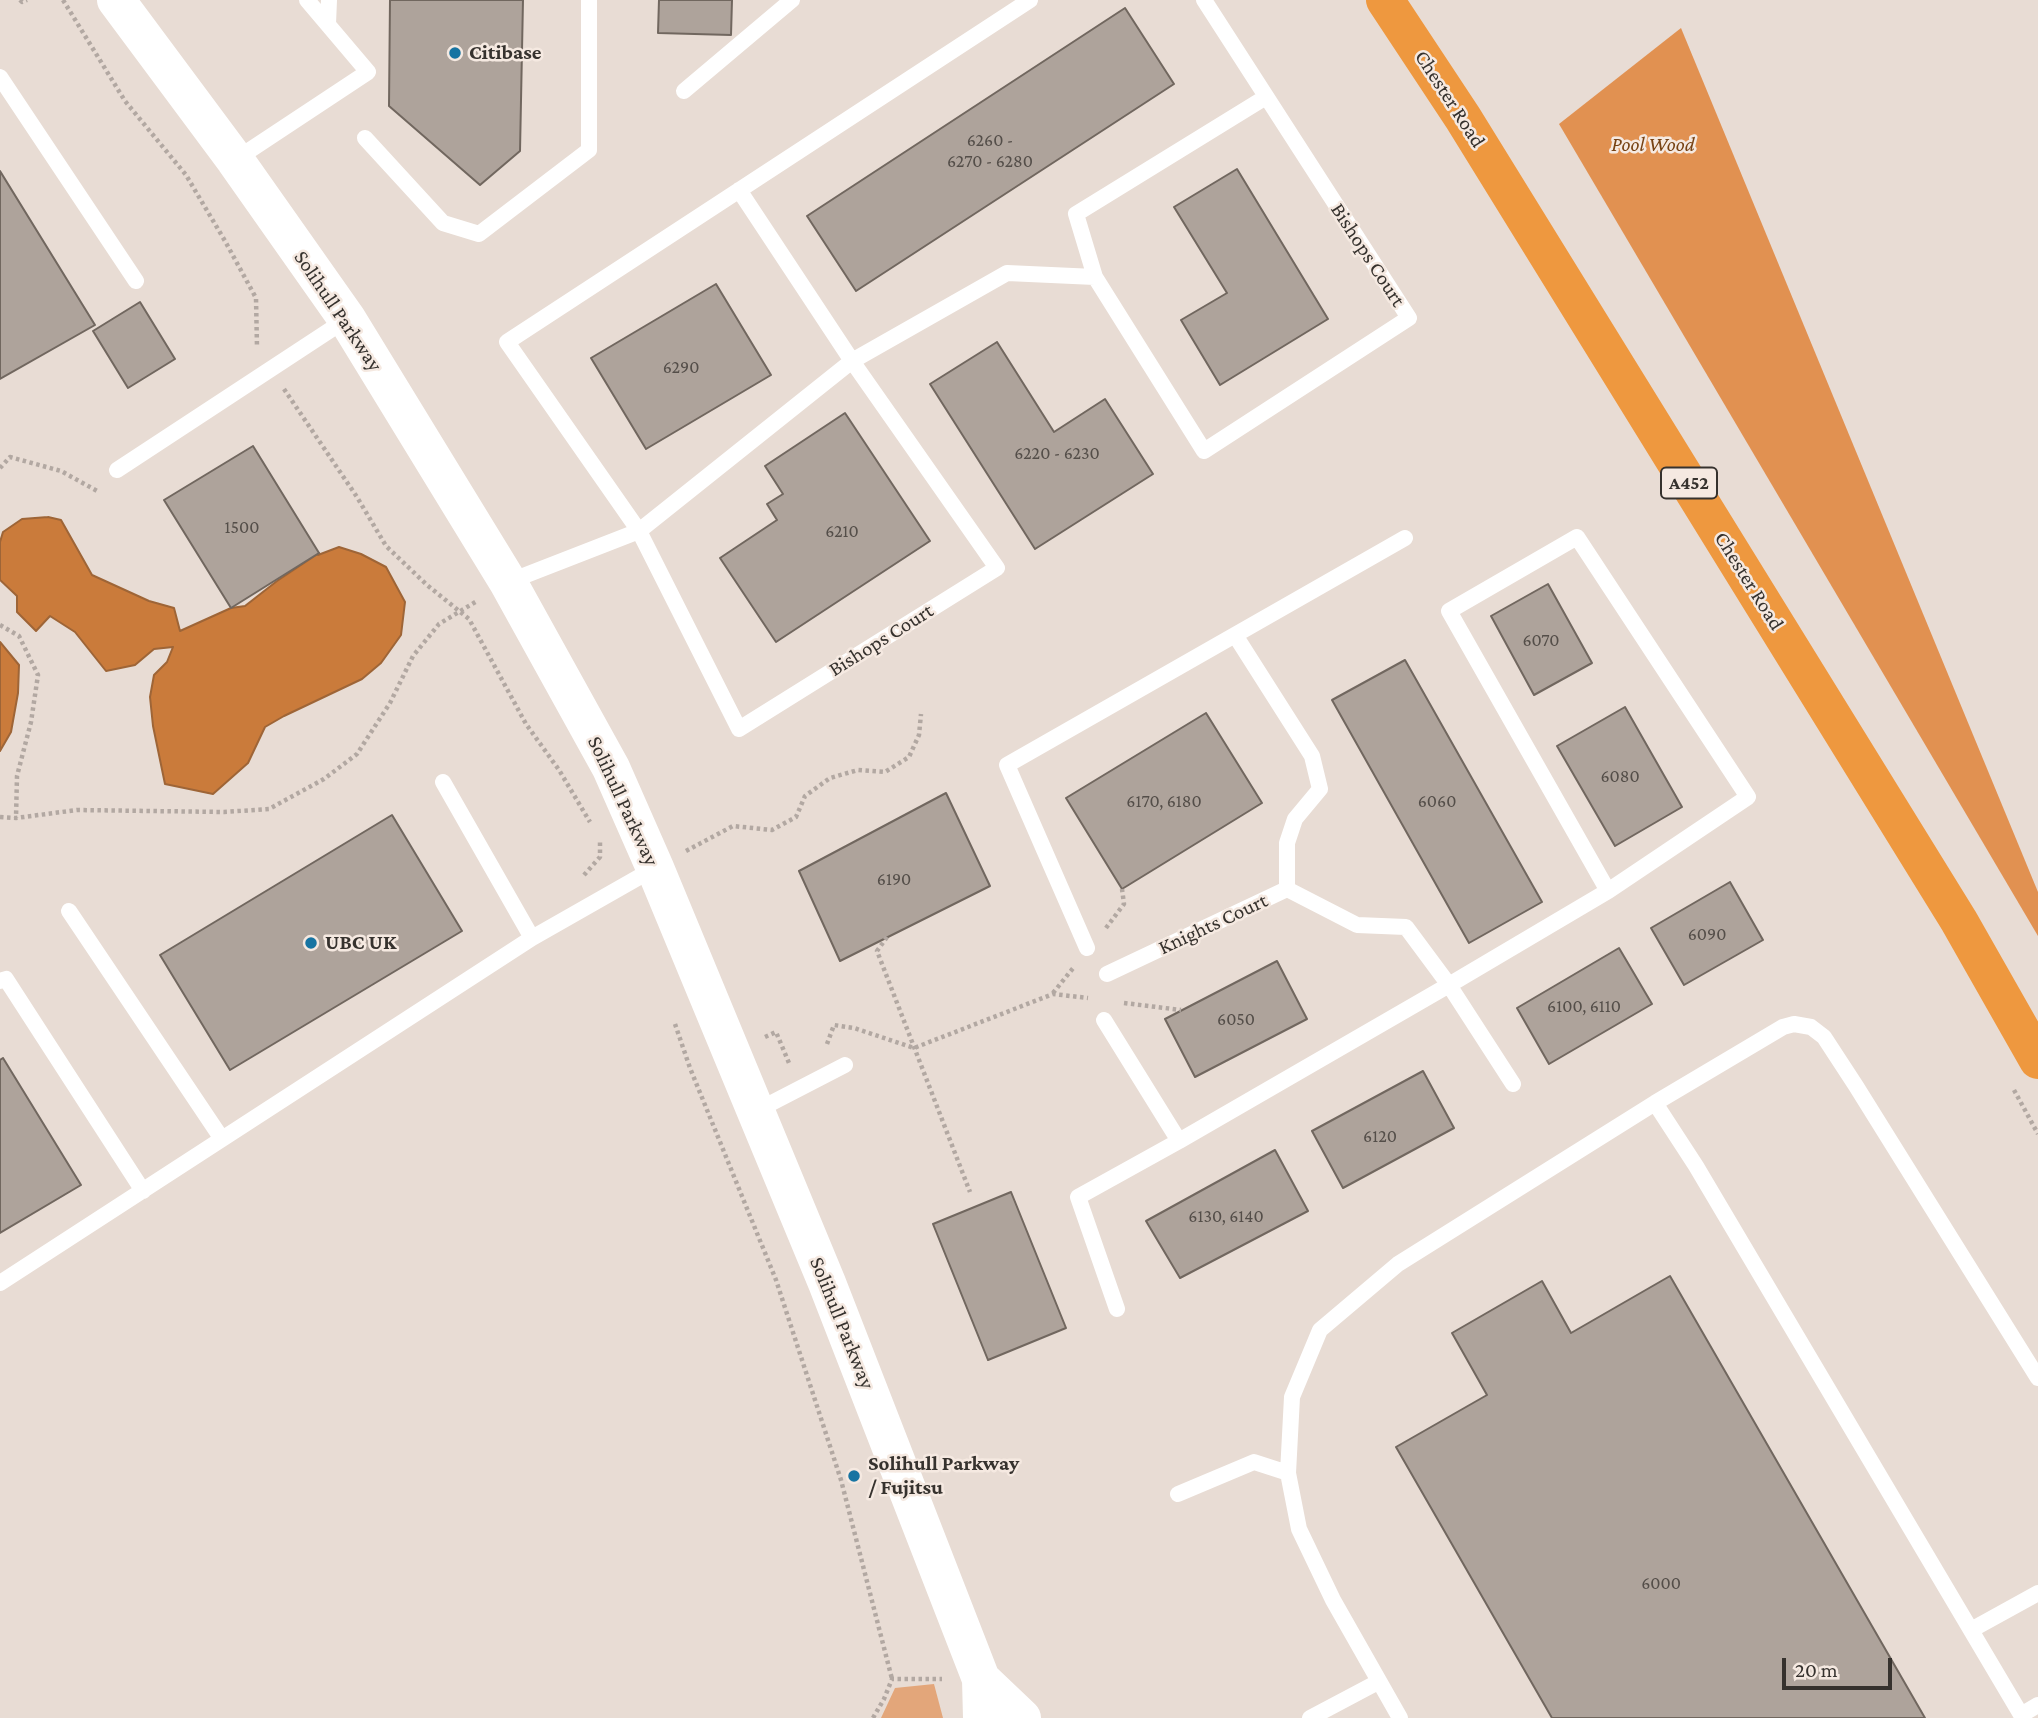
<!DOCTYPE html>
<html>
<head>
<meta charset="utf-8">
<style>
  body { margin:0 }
  #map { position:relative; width:2038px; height:1718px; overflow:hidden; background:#e8dcd4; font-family:"Crimson Pro",serif }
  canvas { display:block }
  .scale { position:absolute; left:1782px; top:1658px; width:110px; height:32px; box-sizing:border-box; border:4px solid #36322e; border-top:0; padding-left:9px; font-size:21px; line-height:24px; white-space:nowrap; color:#36322e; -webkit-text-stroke:5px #f5e9e1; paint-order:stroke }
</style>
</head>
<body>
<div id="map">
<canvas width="2038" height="1718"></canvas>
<div class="scale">20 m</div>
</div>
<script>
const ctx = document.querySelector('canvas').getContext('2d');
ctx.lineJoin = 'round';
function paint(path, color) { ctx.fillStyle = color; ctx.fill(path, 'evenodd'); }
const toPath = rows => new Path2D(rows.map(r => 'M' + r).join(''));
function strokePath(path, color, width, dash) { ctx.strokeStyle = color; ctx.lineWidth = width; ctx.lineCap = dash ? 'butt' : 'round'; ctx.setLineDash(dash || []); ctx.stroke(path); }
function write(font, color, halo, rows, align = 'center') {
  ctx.font = font + ' "Crimson Pro",serif'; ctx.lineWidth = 5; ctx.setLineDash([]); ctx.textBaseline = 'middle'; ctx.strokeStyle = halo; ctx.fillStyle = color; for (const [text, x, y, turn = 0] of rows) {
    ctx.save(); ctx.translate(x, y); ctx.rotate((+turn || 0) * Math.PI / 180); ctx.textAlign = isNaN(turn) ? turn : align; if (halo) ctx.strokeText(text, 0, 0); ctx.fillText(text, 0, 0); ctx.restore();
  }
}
const green = toPath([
  [934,1684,943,1718,881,1718,895,1688]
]);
const forest = toPath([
  [1681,28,2038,892,2038,936,1559,124]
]);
const water = toPath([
  [48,517,61,520,92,575,149,601,174,608,180,631,231,608,245,606,277,581,319,553,318,555,339,547,361,554,386,567,405,602,401,635,381,663,362,679,284,716,265,727,248,763,213,794,165,784,153,726,150,697,154,675,167,662,173,647,154,649,135,665,106,671,75,632,50,616,36,631,17,612,17,596,0,580,0,542,3,532,22,519,48,517],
  [0,642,19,665,18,693,11,732,0,751,0,642]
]);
const building = toPath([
  [390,0,523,0,520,151,480,185,389,106,390,0],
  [659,0,732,0,731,35,658,33,659,0],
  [1125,8,1174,84,856,291,807,216,1125,8],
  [1237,169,1328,319,1220,385,1181,320,1227,293,1174,207,1237,169],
  [0,171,95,325,0,379,0,171],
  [716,284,771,375,646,449,591,358,716,284],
  [140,302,175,359,128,388,93,331,140,302],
  [997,342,1054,432,1105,399,1153,474,1035,549,930,384,997,342],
  [845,413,930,541,776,642,720,558,777,520,767,504,783,494,765,466,845,413],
  [253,446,319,553,231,608,164,500,253,446],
  [1548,584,1592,663,1534,695,1491,616,1548,584],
  [1405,660,1542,902,1469,943,1332,700,1405,660],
  [1625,707,1682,807,1615,846,1557,746,1625,707],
  [1206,713,1262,803,1122,889,1066,798,1206,713],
  [946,793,990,886,840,961,799,871,946,793],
  [392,815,462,931,230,1070,160,955,392,815],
  [1730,882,1763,940,1684,985,1651,928,1730,882],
  [1619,948,1652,1004,1549,1064,1517,1008,1619,948],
  [1277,961,1307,1019,1195,1077,1165,1019,1277,961],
  [3,1058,81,1185,0,1233,0,1060,3,1058],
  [1423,1071,1454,1128,1343,1188,1312,1131,1423,1071],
  [1275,1150,1308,1211,1180,1278,1146,1221,1275,1150],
  [1011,1192,1066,1328,988,1360,933,1224,1011,1192],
  [1670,1276,1925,1718,1552,1718,1396,1447,1487,1395,1452,1333,1542,1281,1571,1333,1670,1276]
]);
const path = toPath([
  [20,0,22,2,27,0],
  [63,0,125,101,186,175,225,241,256,298,257,347],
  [284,389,357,497,386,546,427,585,469,619,526,724,559,770,590,822],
  [0,468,10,457,61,471,99,492],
  [0,625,19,636,38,675,31,722,17,776,16,818],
  [0,817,16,818,77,810,224,812,269,809,324,779,357,754,390,703,413,656,439,624,477,601],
  [686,851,733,826,772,830,796,817,805,796,830,778,858,770,885,772,909,757,919,735,921,714],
  [584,875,600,857,600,841],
  [1106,928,1124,904,1122,889],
  [887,937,877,951,970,1192],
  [1053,993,1074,967],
  [1124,1003,1181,1010],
  [675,1024,690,1068,776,1280,841,1480,892,1679],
  [765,1037,776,1032,789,1063,791,1063],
  [827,1044,834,1025,854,1028,914,1048,1053,994,1088,998],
  [2014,1090,2038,1134],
  [873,1718,884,1699,892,1679,942,1679]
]);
const service = toPath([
  [328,24,329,0],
  [0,77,136,281],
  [684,91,792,0],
  [365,138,443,223,479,234,589,150,589,0],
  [235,160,368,72,307,0],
  [739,190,852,361,997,568,739,729,639,531,507,342,1030,0],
  [1095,277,1204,451,1409,318,1204,0],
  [117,470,347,319],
  [508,582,639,531,852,361,1007,273,1095,277,1076,214,1266,97],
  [443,782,532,938],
  [1287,889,1357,925,1406,927,1449,985,1608,891,1748,797,1577,537,1449,611,1608,891],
  [69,911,222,1139],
  [1087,948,1007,765,1405,538],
  [1107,974,1287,889,1287,843,1295,819,1320,789,1312,756,1235,635],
  [0,981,6,979,143,1191],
  [1104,1020,1179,1141,1449,985,1513,1084],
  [1655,1103,1783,1027,1794,1024,1811,1027,1824,1037,1856,1086,2038,1378],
  [756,1111,845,1065],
  [0,1283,532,938,655,868],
  [1117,1309,1078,1197,1179,1141],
  [1178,1494,1254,1462,1288,1473],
  [1971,1630,2038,1593],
  [2021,1715,2038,1705],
  [1310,1718,1378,1682],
  [1400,1718,1333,1600,1299,1529,1288,1473,1292,1397,1320,1330,1398,1264,1655,1103,1696,1166,2023,1718]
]);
const tertiary = toPath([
  [116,0,235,160,347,319,508,582,611,768,655,868,827,1283,981,1679,982,1718],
  [981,1679,1022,1718]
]);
const trunk = toPath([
  [1385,0,1463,118,1959,921,2038,1060]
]);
const markers = [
  [455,53,7,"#1774a2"],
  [311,943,7,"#1774a2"],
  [854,1476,7,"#1774a2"]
];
const numberNames = [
  ["6260 -",990,140],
  ["6270 - 6280",990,161],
  ["6290",681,367],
  ["6220 - 6230",1057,453],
  ["1500",242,527],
  ["6210",842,531],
  ["6070",1541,640],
  ["6080",1620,776],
  ["6170, 6180",1164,801],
  ["6060",1437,801],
  ["6190",894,879],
  ["6090",1707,934],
  ["6100, 6110",1584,1006],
  ["6050",1236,1019],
  ["6120",1380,1136],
  ["6130, 6140",1226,1216],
  ["6000",1661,1583]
];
const shields = [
  [1689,483,56]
];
const shieldNames = [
  ["A452",1689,483]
];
const poiNames = [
  ["Citibase",469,53],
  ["UBC UK",325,943],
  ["Solihull Parkway",868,1464],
  ["/ Fujitsu",868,1488]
];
const streetNames = [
  ["Chester Road",1450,99,57],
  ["Bishops Court",1368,255,57],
  ["Solihull Parkway",338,311,56],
  ["Chester Road",1749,581,58],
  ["Bishops Court",881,640,-32],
  ["Solihull Parkway",623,801,65],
  ["Knights Court",1213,924,-25],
  ["Solihull Parkway",842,1323,68]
];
const parkNames = [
  ["Pool Wood",1653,145]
];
paint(green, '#e3a67a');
paint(forest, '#e19151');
paint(water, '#ca7b3b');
strokePath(water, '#9e6537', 2);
paint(building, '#aea39b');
strokePath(building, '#71675f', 2);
strokePath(path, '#b2a8a2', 4.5, [3.5, 3.5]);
strokePath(service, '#fff', 16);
strokePath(tertiary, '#fff', 38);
strokePath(trunk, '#ee983f', 38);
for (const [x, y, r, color] of markers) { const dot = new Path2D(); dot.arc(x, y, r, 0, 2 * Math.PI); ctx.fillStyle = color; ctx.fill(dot); strokePath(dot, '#f5e9e1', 2.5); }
write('18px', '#544e49', null, numberNames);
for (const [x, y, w] of shields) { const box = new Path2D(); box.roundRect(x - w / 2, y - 15.5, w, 31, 5); ctx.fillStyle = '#f5e9e1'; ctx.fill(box); strokePath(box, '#36322e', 2); }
write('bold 19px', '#36322e', null, shieldNames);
write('bold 21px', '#36322e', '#f5e9e1', poiNames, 'left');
write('21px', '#36322e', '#f5e9e1', streetNames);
write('italic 21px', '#774213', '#f5e9e1', parkNames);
</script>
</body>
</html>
